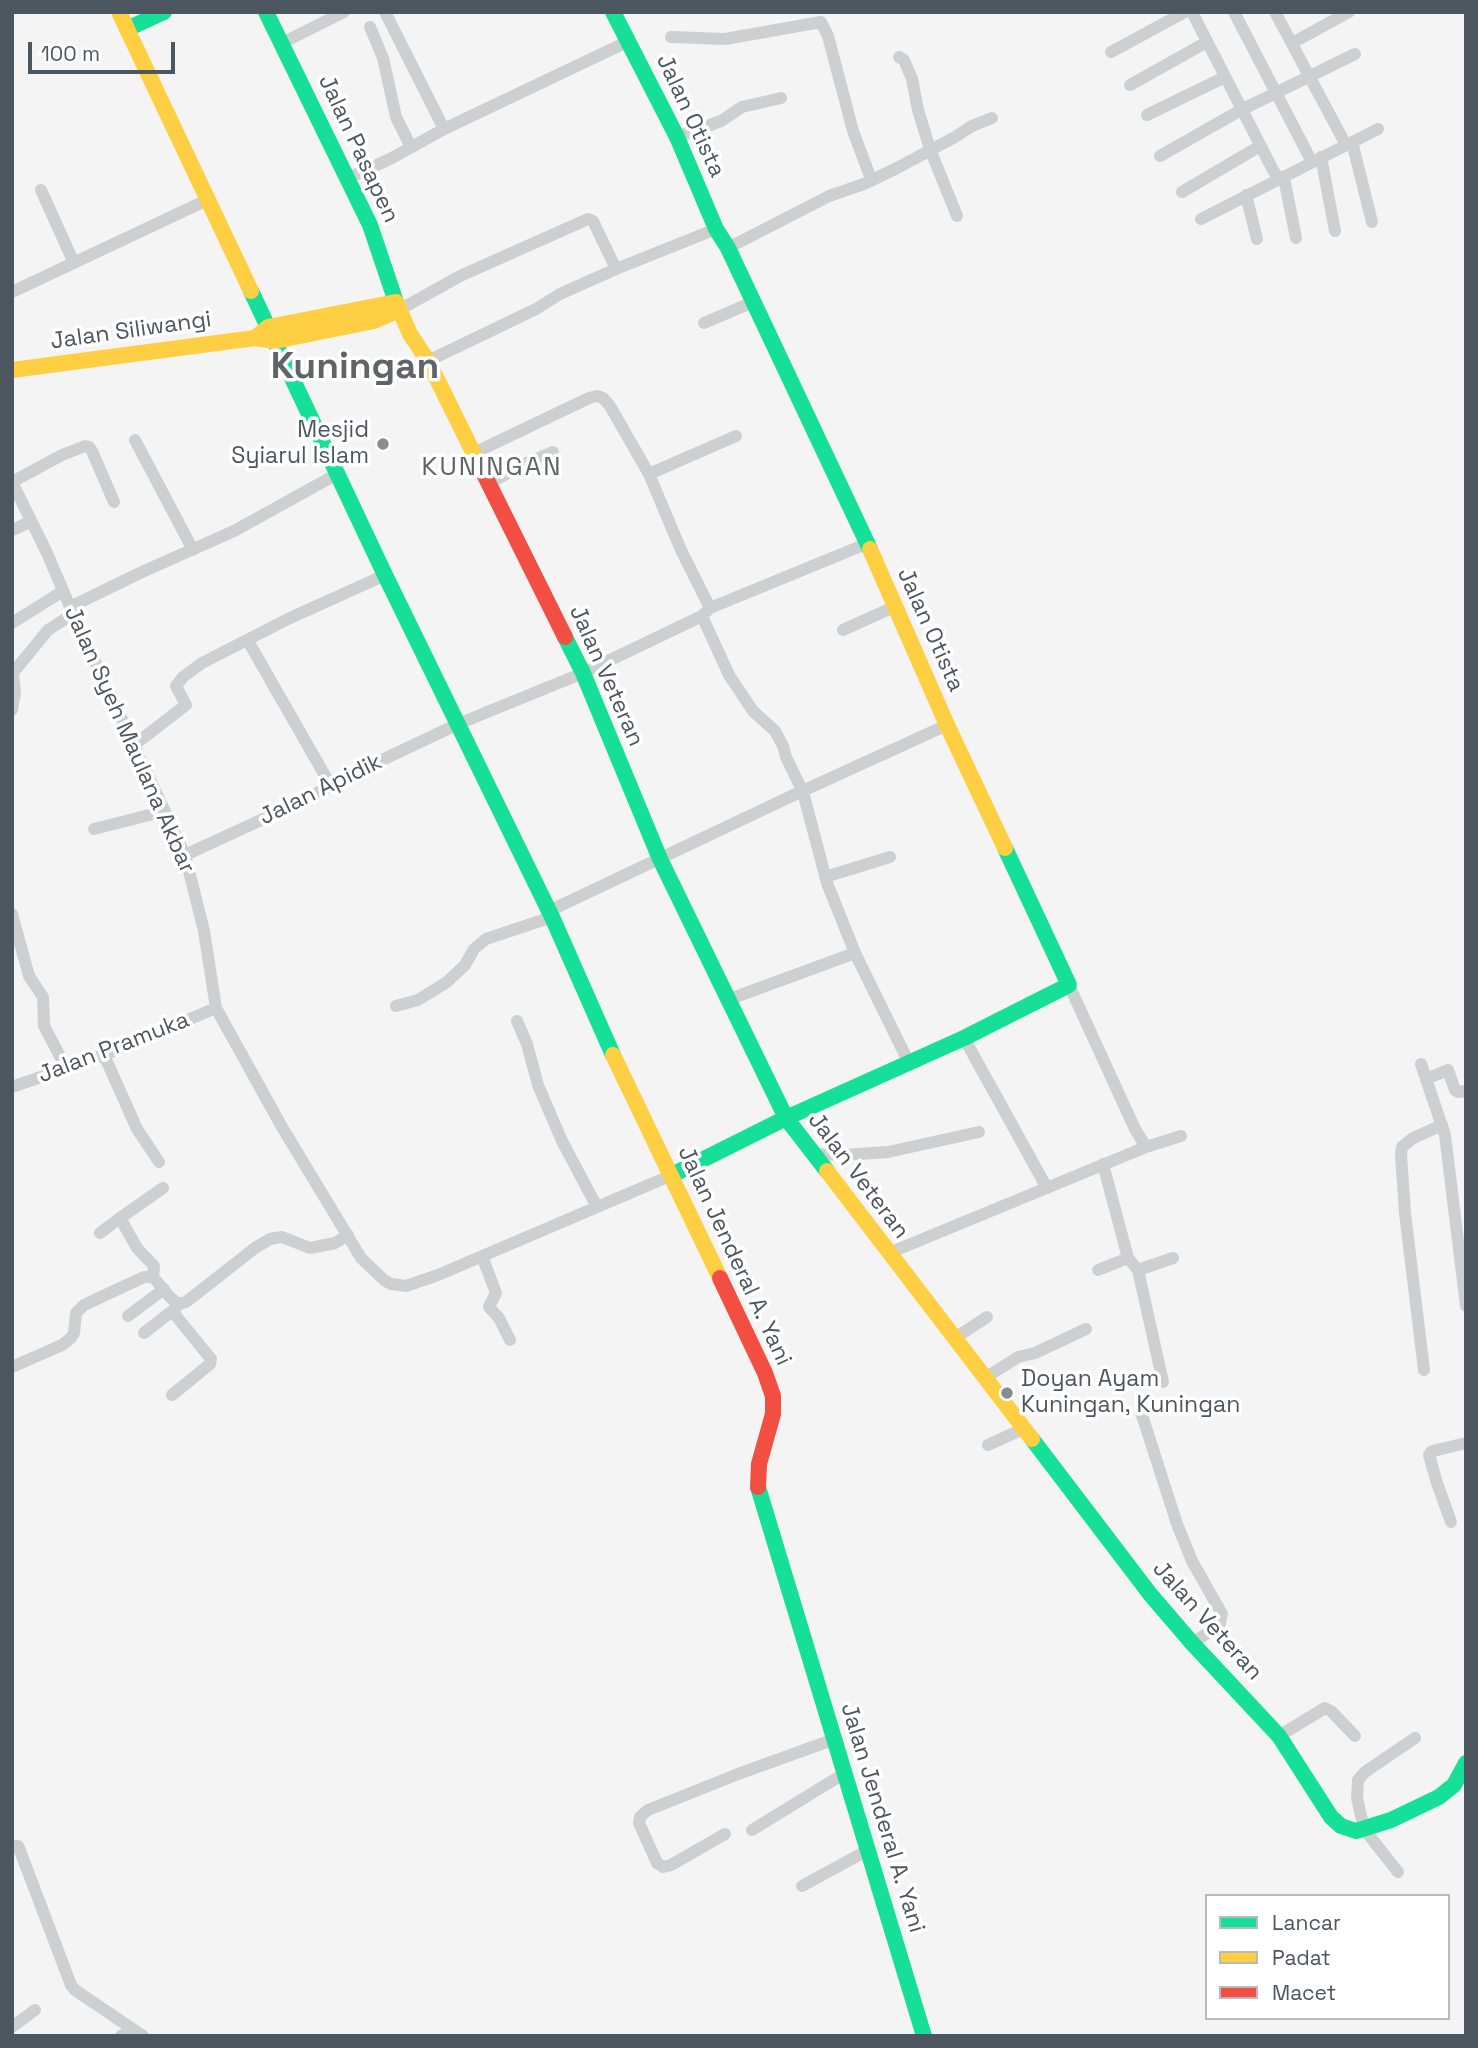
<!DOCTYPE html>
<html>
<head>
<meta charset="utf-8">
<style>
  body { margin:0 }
  #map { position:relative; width:1478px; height:2048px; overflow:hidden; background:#f4f4f4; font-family:"Space Grotesk",sans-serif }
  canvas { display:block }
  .frame { position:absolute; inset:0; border:14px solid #4c565f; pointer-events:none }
  .legend { position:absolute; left:1205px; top:1894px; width:245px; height:126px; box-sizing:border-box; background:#fff; border:2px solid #b7bbbf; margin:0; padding:9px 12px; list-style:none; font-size:21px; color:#4c565f }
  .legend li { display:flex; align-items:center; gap:14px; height:35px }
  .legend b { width:35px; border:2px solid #b7bbbf }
  .scale { position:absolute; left:28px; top:42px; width:147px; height:32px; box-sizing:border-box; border:4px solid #4c565f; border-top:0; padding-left:9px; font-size:21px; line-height:24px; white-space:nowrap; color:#4c565f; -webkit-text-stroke:5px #fff; paint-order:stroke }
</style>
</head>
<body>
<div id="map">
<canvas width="1478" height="2048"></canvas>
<div class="frame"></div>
<ul class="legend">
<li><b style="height:9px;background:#16e098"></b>Lancar</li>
<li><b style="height:9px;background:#ffcf43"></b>Padat</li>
<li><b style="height:9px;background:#f24e42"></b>Macet</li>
</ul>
<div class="scale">100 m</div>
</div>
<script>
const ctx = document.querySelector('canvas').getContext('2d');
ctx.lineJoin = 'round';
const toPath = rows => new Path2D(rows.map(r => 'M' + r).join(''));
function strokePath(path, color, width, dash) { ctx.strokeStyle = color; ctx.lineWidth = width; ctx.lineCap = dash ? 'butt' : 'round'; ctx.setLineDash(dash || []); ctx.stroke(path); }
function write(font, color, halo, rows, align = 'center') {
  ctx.font = font + ' "Space Grotesk",sans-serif'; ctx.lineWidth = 7; ctx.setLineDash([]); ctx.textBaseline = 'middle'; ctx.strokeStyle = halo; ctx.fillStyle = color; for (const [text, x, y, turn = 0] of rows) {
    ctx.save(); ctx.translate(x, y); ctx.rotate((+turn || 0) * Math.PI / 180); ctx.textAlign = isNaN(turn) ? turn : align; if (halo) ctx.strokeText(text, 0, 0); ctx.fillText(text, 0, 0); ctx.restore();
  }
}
const street = toPath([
  [385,12,444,129],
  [1192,12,1274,172,1285,183,1296,238],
  [1234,12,1312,162],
  [1275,12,1346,145],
  [370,27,383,58,396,117,411,147],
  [671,37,725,39,821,22,828,36,853,131,871,179],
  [282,43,344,12],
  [1292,43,1349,12],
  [1111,52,1185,12],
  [899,57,904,60,912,79,918,110,930,149,957,216],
  [1130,85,1207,42],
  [1147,115,1225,77],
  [677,137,721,121,742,107,781,98],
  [1352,142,1372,222],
  [1160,156,1241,110,1355,54],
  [1321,157,1335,231],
  [348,178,390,159,444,129,629,41],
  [41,190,74,263],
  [1182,192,1260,146],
  [1246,195,1257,239],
  [1201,219,1378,129],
  [728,248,829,196,864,184,897,168,955,137,972,126,992,118],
  [12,292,207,200],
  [399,310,460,276,588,219,593,221,616,269],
  [704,323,753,302],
  [428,361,536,309,560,294,616,269,716,229],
  [135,440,193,550],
  [474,453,589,398,597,396,603,398,610,406,649,474,681,550,710,608],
  [649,474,736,436],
  [12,482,47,553,73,614,185,855,204,931,216,1008,282,1127,361,1258,384,1280,391,1284,406,1286,438,1275,672,1175],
  [12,482,62,455,85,446,89,447,92,451,114,502],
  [490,483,522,465,553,452],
  [12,530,30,522],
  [70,607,142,572,234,531,339,473],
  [702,616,729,675,753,711,775,731,783,746,786,757,803,792,827,883,855,953,909,1063],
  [12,623,63,591],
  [843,630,896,606],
  [248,641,331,786],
  [12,674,48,630,73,614],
  [12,710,15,692,13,674],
  [134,745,186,705,176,686,183,677,202,663,288,619,385,575],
  [94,829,165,811],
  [185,855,285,809,382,760,458,724,583,673,702,616,710,608,866,544],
  [825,877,890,857],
  [549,911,798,793,947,725],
  [12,914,29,976,43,997,44,1026,62,1060,69,1068],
  [1069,985,1135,1129,1146,1147],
  [727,1000,855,953],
  [396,1006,418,1000,447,982,465,965,474,949,486,939,552,917],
  [517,1021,527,1044,538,1085,562,1141,597,1207],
  [964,1038,1047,1188],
  [104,1055,137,1129,159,1162],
  [1421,1064,1445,1135,1466,1306],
  [1426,1079,1448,1070,1455,1090,1458,1092,1466,1091],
  [12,1087,104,1055,216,1008],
  [812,1154,843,1155,888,1152,979,1132],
  [1103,1164,1128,1258,1138,1270,1163,1382],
  [120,1218,163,1188],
  [100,1233,120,1218,137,1248,154,1266,153,1277],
  [889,1253,1146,1147,1181,1136],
  [482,1256,496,1293,489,1307,499,1318,510,1340],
  [1098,1270,1128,1258],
  [1138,1270,1173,1258],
  [172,1311,211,1359,210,1364,172,1395],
  [128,1316,164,1289],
  [144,1333,176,1308],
  [955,1338,987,1317],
  [12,1367,62,1345,71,1338,74,1333,76,1313,84,1305,144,1277,153,1277,169,1296,177,1303,182,1303,186,1302,255,1248,270,1239,282,1237,310,1248,335,1243,348,1235],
  [1424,1370,1405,1213,1401,1154,1402,1147,1413,1138,1442,1125],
  [985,1378,1018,1357,1035,1353,1086,1329],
  [1141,1412,1177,1524,1192,1561,1222,1614,1219,1626,1192,1643],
  [988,1445,1023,1429],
  [1451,1522,1437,1483,1429,1455,1431,1452,1437,1450,1466,1443],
  [1279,1736,1325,1708,1331,1711,1355,1736],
  [752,1830,845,1773],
  [725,1834,671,1865,663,1867,657,1863,639,1823,640,1817,648,1810,738,1774,835,1739],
  [12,1846,18,1846,19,1848,71,1985,75,1990,143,2036],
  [1398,1872,1364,1829,1357,1798,1358,1780,1365,1772,1415,1738],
  [802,1886,868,1850],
  [12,2027,35,2010],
  [121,2036,134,2030]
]);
const fast = toPath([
  [266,12,370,225,396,302],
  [613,12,677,137,716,229,728,248,870,549],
  [127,29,164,12],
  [251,291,385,575,552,917,613,1055],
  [565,637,583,673,660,859,786,1118,827,1171],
  [672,1175,786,1118,964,1038,1069,985,1005,848],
  [1032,1439,1150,1594,1192,1643,1279,1736,1331,1817,1341,1826,1356,1831,1391,1820,1439,1797,1454,1785,1466,1763],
  [758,1487,924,2036]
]);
const slow = toPath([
  [119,12,251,291],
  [255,338,268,327,396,302,410,334,428,361,478,462],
  [12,370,255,338,275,341,374,321,399,310],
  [870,549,947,725,1005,848],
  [613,1055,720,1278],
  [827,1171,1032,1439]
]);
const jam = toPath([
  [478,462,565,637],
  [720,1278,765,1373,773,1396,773,1414,759,1464,758,1487]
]);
const markers = [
  [383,444,7,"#878d93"],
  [1007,1393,7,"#878d93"]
];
const streetNames = [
  ["Jalan Otista",690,116,65],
  ["Jalan Pasapen",358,149,65],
  ["Jalan Siliwangi",131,331,-8],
  ["Jalan Otista",930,630,66],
  ["Jalan Veteran",606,676,66],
  ["Jalan Syeh Maulana Akbar",129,740,66],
  ["Jalan Apidik",321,790,-26],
  ["Jalan Pramuka",114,1048,-21],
  ["Jalan Veteran",858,1176,53],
  ["Jalan Jenderal A. Yani",734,1256,65],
  ["Jalan Veteran",1207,1621,48],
  ["Jalan Jenderal A. Yani",882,1818,73]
];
const poiNames = [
  ["Mesjid",369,431],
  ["Syiarul Islam",369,457],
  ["Doyan Ayam",1021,1380,"left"],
  ["Kuningan, Kuningan",1021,1406,"left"]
];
const quarterNames = [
  ["KUNINGAN",492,468]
];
const townNames = [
  ["Kuningan",355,368]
];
strokePath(street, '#cecfd1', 12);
strokePath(fast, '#16e098', 16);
strokePath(slow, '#ffcf43', 16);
strokePath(jam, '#f24e42', 16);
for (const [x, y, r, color] of markers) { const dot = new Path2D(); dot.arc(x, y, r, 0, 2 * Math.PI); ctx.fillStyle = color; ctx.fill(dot); strokePath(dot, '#fff', 2.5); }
write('23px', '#4c565f', '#fff', streetNames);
write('23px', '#4c565f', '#fff', poiNames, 'right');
ctx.letterSpacing = '2px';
write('26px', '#606367', '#fff', quarterNames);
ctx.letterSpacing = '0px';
write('bold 37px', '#606367', '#fff', townNames);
</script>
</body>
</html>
